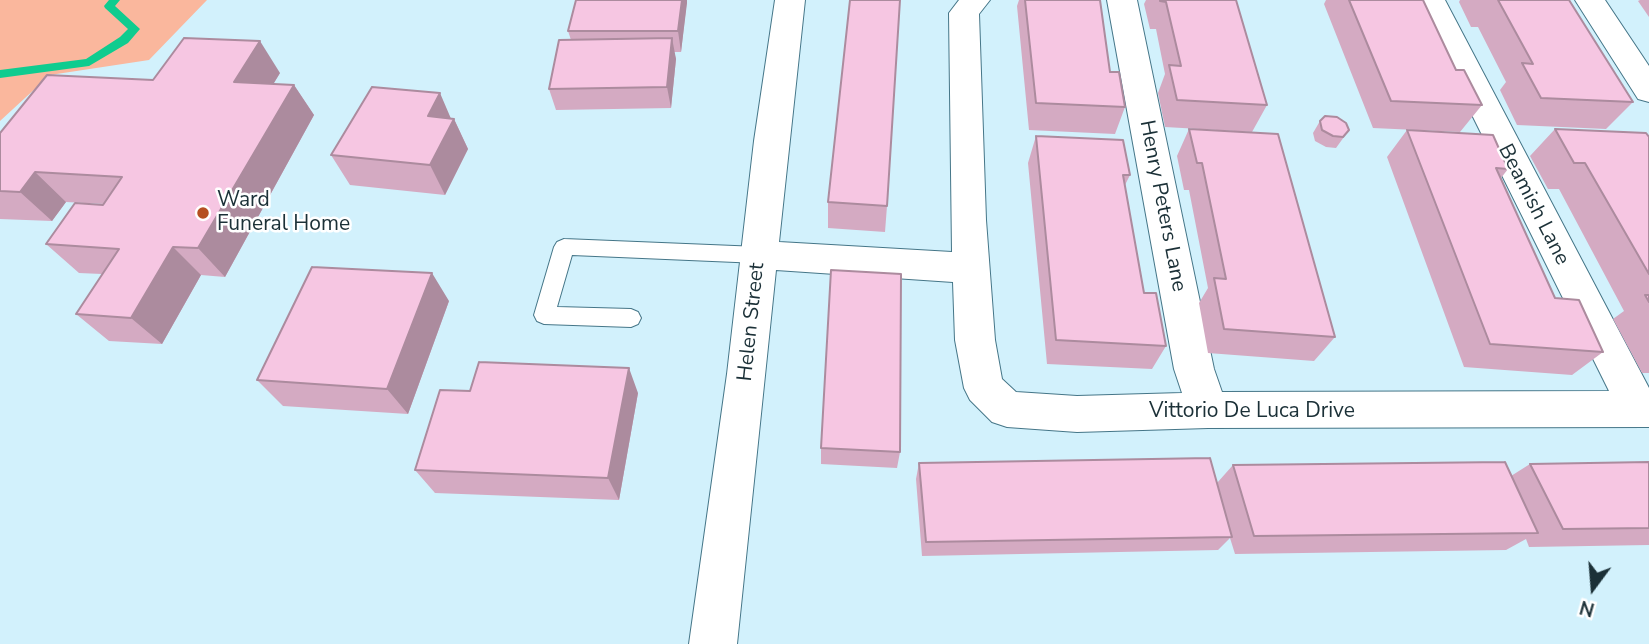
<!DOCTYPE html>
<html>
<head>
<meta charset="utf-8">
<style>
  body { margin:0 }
  #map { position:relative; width:1649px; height:644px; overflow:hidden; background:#d2f1fc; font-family:"Nunito Sans",sans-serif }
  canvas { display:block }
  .north { position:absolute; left:1558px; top:553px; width:70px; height:70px; -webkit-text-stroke:5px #fff; paint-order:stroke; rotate:196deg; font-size:19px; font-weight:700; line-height:28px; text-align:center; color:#1b3037 }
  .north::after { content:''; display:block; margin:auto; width:24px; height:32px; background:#1b3037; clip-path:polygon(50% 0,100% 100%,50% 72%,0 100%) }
</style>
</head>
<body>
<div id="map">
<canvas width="1649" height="644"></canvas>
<div class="north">N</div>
</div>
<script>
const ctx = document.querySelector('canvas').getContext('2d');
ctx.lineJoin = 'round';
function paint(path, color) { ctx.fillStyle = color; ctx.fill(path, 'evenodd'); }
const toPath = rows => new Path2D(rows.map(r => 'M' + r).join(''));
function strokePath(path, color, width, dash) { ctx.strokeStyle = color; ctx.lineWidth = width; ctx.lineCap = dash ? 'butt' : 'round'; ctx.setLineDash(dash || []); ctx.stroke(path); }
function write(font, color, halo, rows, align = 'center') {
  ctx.font = font + ' "Nunito Sans",sans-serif'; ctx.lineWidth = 5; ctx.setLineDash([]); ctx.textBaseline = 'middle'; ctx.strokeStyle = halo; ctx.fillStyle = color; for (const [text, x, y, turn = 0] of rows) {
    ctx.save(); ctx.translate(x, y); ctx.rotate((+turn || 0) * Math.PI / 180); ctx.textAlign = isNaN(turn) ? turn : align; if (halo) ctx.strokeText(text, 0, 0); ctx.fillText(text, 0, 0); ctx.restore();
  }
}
const green = toPath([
  [0,0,207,0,149,60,50,75,0,121]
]);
const stream = toPath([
  [109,0,120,0,115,6,140,29,128,43,89,66,0,78,0,70,86,59,120,37,128,29,105,8,104,6,109,0]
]);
const service = toPath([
  [564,239,759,247,766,249,769,255,766,261,759,263,572,255,557,307,631,309,638,312,641,318,638,324,631,327,544,324,537,321,534,315,554,247,557,242,564,239]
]);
const minor = toPath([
  [775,0,805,0,779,242,952,252,949,13,959,0,990,0,979,14,986,220,995,340,1002,379,1016,392,1077,396,1182,393,1174,369,1107,0,1137,0,1214,369,1222,392,1609,391,1415,0,1445,0,1649,388,1649,427,1208,428,1077,432,1007,427,992,422,970,400,964,388,955,340,953,282,776,270,737,644,689,644,727,374,754,141,775,0],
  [1575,0,1605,0,1649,66,1649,102,1638,99,1575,0]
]);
const wall = toPath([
  [576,0,687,0,681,52,674,52,676,59,671,108,556,110,549,89,571,40,568,31],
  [1019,0,1100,0,1110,72,1125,107,1115,134,1029,130,1017,6],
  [1146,0,1236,0,1267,105,1252,132,1165,127,1158,93,1165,74,1156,29,1150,29,1144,4],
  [1326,0,1423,0,1456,70,1482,105,1460,132,1373,128,1324,4],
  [1460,0,1569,0,1633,102,1606,129,1517,125,1500,90,1506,82,1478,27,1471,27,1459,2],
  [1640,0,1649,0,1649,17,1638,1],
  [280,73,273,84,294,85,314,115,225,277,201,275,162,344,109,341,76,314,102,274,79,273,46,244,104,204,66,202,52,221,0,219,0,133],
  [451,119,454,119,468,149,445,195,350,185,331,155],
  [1320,121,1349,130,1336,148,1326,147,1315,141,1313,133],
  [1189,129,1335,337,1314,361,1208,353,1199,303,1208,288,1189,190,1184,190,1177,156],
  [1555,129,1649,137,1649,373,1642,373,1613,319,1624,311,1559,189,1548,189,1530,156],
  [1407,130,1508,169,1501,178,1555,298,1603,352,1572,375,1464,367,1387,157],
  [1036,136,1130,175,1125,185,1144,293,1166,346,1152,369,1047,364,1028,163],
  [828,202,887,206,885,232,828,228],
  [449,301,408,414,283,406,257,380],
  [638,393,619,500,435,493,415,470],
  [821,448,900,452,897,468,821,464],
  [1649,462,1649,545,1529,547,1526,539,1506,550,1235,554,1230,538,1218,550,922,556,916,479,919,463,1217,483,1233,465,1511,476,1530,464]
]);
const shadedWall = toPath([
  [682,0,687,0,687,3,681,52,678,31],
  [672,38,676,59,671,108,667,87],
  [260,41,280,73,256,113,234,82],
  [294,85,314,115,225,277,198,248],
  [440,93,452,121,454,119,468,149,445,195,430,165,428,116],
  [35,172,66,202,52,221,20,192],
  [173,247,201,275,162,344,131,318],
  [432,273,449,301,408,414,387,389],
  [629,368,638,393,619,500,608,478]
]);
const building = toPath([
  [576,0,682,0,678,31,568,31,576,0],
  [850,0,900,0,887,206,828,202,850,0],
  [1025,0,1100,0,1110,72,1119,72,1125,107,1036,103,1025,0],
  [1160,0,1236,0,1267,105,1177,100,1169,65,1181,66,1166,2,1160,1,1160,0],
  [1349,0,1423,0,1456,70,1464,70,1482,105,1391,101,1349,0],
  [1498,0,1569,0,1633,102,1541,98,1522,63,1533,64,1498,0],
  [184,38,260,41,234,82,294,85,198,248,173,247,131,318,76,314,119,249,46,244,75,203,103,205,122,177,35,172,20,192,0,191,0,133,47,75,153,80,184,38],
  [672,38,667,87,549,89,559,40,672,38],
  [372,87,440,93,428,116,454,119,430,165,331,155,372,87],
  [1325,116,1337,117,1346,123,1349,130,1343,137,1333,136,1322,130,1320,121,1325,116],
  [1189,129,1278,134,1335,337,1224,329,1214,278,1226,279,1202,163,1197,163,1189,129],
  [1555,129,1646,133,1649,137,1649,274,1585,163,1574,163,1555,129],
  [1407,130,1493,135,1508,169,1496,168,1555,298,1579,300,1603,352,1490,344,1407,130],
  [1036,136,1123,140,1130,175,1123,175,1144,293,1156,293,1166,346,1056,340,1036,136],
  [312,267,432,273,387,389,257,380,312,267],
  [831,270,901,274,900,452,821,448,831,270],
  [1645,295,1649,295,1649,302,1645,295],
  [479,362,629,368,608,478,415,470,440,390,470,391,479,362],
  [1210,458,1232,537,926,542,919,463,1210,458],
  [1505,462,1538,533,1254,536,1233,465,1505,462],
  [1649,462,1649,528,1563,529,1530,464,1649,462]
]);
const markers = [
  [203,213,7,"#b54f21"]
];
const poiNames = [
  ["Ward",217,201],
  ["Funeral Home",217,225]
];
const streetNames = [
  ["Beamish Lane",1533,205,63],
  ["Henry Peters Lane",1162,206,79],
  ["Helen Street",752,322,-84],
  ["Vittorio De Luca Drive",1252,412]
];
paint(green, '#fab79d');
paint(stream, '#0fcc8f');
strokePath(service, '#457688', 2);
strokePath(minor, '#457688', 2);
paint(service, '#fff');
paint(minor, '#fff');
paint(wall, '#d4aac2');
paint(shadedWall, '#ac8b9e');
paint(building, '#f6c6e2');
strokePath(building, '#ac8b9e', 2);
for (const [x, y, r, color] of markers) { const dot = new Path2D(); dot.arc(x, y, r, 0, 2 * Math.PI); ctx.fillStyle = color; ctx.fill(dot); strokePath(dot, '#fff', 2.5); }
write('21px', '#1b3037', '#fff', poiNames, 'left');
write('21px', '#1b3037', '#fff', streetNames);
</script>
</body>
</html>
